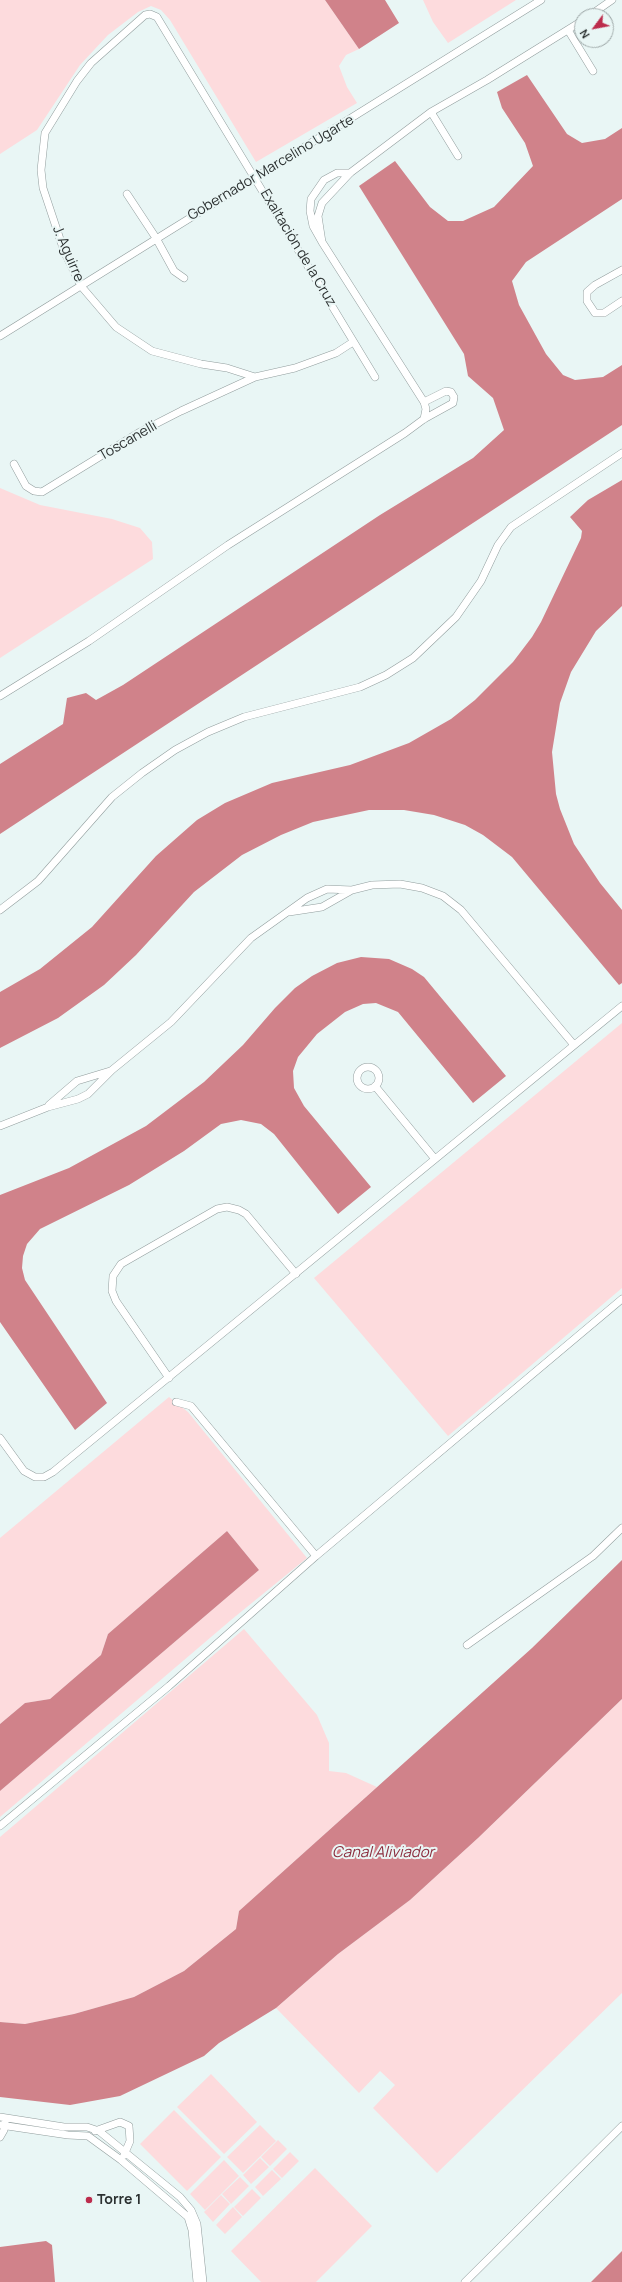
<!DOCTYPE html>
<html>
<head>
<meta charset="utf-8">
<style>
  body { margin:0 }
  #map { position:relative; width:622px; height:2282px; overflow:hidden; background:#e9f6f5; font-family:Manrope,sans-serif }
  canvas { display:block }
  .north { position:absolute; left:574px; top:8px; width:40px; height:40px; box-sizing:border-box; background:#e9f6f5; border:1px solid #9da7a7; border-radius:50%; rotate:238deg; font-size:11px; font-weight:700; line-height:16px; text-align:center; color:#2c3131 }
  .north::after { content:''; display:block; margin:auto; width:14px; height:18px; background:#bc2c4c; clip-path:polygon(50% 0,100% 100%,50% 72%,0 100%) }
</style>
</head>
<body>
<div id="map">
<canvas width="622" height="2282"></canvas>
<div class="north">N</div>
</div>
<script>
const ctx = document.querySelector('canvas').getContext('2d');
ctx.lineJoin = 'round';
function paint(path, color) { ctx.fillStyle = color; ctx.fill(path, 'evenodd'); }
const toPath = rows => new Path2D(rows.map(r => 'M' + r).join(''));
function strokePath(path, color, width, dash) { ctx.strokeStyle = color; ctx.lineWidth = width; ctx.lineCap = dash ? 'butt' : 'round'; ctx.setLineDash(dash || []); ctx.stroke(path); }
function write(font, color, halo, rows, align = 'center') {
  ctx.font = font + ' Manrope,sans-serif'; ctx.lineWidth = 4; ctx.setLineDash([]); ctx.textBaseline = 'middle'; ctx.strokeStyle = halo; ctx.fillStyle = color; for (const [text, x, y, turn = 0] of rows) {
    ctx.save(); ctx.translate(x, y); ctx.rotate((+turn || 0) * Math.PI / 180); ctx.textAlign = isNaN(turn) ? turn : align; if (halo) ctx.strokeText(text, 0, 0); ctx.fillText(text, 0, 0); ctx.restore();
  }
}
const green = toPath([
  [0,0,325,0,359,49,346,55,339,66,347,87,357,103,256,162,170,20,161,10,151,6,138,12,108,35,80,65,37,130,0,154],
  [423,0,516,0,448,43,433,22],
  [0,488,40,505,112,519,140,528,152,542,153,559,0,658],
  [622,1023,622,1288,448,1436,314,1278],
  [169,1397,188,1412,307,1558,231,1620,0,1817,0,1791,259,1570,227,1531,108,1634,101,1655,50,1699,25,1703,0,1724,0,1538],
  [244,1629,317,1715,329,1743,329,1771,346,1773,377,1787,239,1911,236,1929,184,1971,134,1997,74,2014,25,2024,0,2022,0,1837],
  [622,1699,622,1993,437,2173,373,2108,395,2085,380,2071,359,2093,276,2008,338,1954,410,1900,478,1838],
  [211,2074,257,2122,224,2154,177,2107],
  [174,2110,221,2157,187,2191,140,2144],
  [260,2125,276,2141,243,2173,227,2157],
  [278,2140,287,2149,270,2166,261,2157],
  [290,2152,299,2161,282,2178,273,2169],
  [260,2158,269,2167,251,2184,243,2175],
  [224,2160,239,2176,205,2210,190,2194],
  [315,2168,372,2226,316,2282,261,2282,231,2251],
  [272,2170,281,2179,263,2196,255,2187],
  [240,2177,249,2186,231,2204,222,2194],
  [252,2189,261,2198,243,2216,234,2207],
  [221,2195,230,2204,213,2222,204,2212],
  [233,2207,242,2217,225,2234,216,2225]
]);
const water = toPath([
  [325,0,385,0,399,23,359,49],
  [527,75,567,134,582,143,605,139,622,128,622,199,526,262,512,281,519,305,546,354,563,375,575,380,603,377,622,365,622,425,0,834,0,764,63,724,67,698,86,693,96,700,123,685,380,515,473,458,504,430,493,398,468,376,464,354,359,186,395,161,430,207,448,221,463,221,494,207,533,166,525,143,502,108,497,92],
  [622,480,622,606,596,631,571,672,560,703,552,752,556,794,560,809,574,844,600,883,622,910,622,983,619,985,512,857,483,835,465,825,434,815,404,810,369,810,313,822,281,835,242,855,194,892,136,955,104,985,58,1018,0,1048,0,992,40,969,92,927,156,856,197,820,225,803,272,783,350,765,409,743,451,719,475,700,513,662,532,637,541,622,581,538,582,531,570,517,588,500],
  [361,957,389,959,412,969,424,977,506,1076,473,1103,398,1012,376,1003,363,1004,345,1012,317,1034,298,1057,293,1071,294,1088,304,1106,371,1187,338,1214,274,1134,261,1124,241,1120,221,1124,184,1151,129,1185,40,1229,27,1244,23,1256,22,1268,25,1280,107,1403,75,1430,0,1322,0,1195,69,1168,146,1126,204,1082,243,1045,275,1008,295,988,312,976,337,963],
  [227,1531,259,1570,0,1791,0,1724,25,1703,50,1699,101,1655,108,1634],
  [622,1560,622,1699,478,1838,410,1900,338,1954,276,2008,219,2043,204,2056,120,2096,70,2105,0,2097,0,2022,25,2024,74,2014,134,1997,184,1971,236,1929,239,1911,532,1648],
  [46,2241,52,2245,55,2282,0,2282,0,2247],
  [622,2251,622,2282,591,2282]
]);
const street = toPath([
  [589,16,612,0],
  [568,30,593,71],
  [431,112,458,156],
  [350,173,337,173,324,180,311,199,310,211,313,226,322,242,318,216,322,203,350,173,431,112,487,80,582,21],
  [127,194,156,238,174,271,184,278],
  [322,242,424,402,426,409,424,419],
  [622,270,595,285,587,292,587,301,595,313,604,313,622,301],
  [0,336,541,0],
  [353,342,336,353,295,368,255,377,227,368,201,364,152,351,116,327,81,286,64,251,43,188,41,170,45,133,77,81,91,63,145,15,150,14,157,17,375,377],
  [14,464,26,486,34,491,42,492,140,432,181,411,255,377],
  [0,696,89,641,228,545,405,433,424,419,453,403,454,397,451,392,446,391,424,402],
  [0,910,38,881,112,797,142,773,175,750,208,732,244,717,360,687,386,675,413,658,456,617,481,581,498,545,511,527,622,453],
  [289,912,322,907,352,890],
  '357 1078a11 11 0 1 1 22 0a11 11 0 1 1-22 0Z',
  [375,1086,435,1159],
  [49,1105,77,1081,110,1071],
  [0,1126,48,1107,78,1099,88,1094,112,1070,171,1022,251,938,307,898,327,889,352,890,372,885,400,884,422,888,443,896,461,910,574,1045],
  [169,1378,116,1301,112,1291,113,1276,121,1264,217,1209,227,1207,239,1210,246,1214,296,1274],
  [176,1402,191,1406,316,1556],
  [0,1438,24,1471,35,1477,44,1477,53,1472,622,1006],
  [467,1645,593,1556,622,1528],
  [0,1826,169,1686,316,1556,622,1299],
  [0,2117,64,2127,87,2127,99,2131,180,2197,191,2210,197,2224,203,2282],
  [0,2125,68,2135,88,2136,121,2160,188,2217,192,2230,197,2282],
  [95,2131,120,2122,129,2126,130,2141,124,2155],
  [0,2137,4,2130,5,2122],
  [465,2282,622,2126]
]);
const markers = [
  [89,2200,4,"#bc2c4c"]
];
const streetNames = [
  ["Gobernador Marcelino Ugarte",271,168,-31],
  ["Exaltación de la Cruz",298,248,59],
  ["J. Aguirre",68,254,67],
  ["Toscanelli",128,441,-30]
];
const poiNames = [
  ["Torre 1",97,2200]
];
const waterNames = [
  ["Canal Aliviador",383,1853]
];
paint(green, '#fddbdd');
paint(water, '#d0828a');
strokePath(street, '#919d9d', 8);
strokePath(street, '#fff', 7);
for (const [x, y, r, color] of markers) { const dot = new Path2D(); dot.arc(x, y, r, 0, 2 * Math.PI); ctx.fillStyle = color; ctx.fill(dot); strokePath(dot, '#e9f6f5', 1.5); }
write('14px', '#2c3131', '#e9f6f5', streetNames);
write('bold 14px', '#2c3131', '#e9f6f5', poiNames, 'left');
write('italic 15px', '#8c2e3f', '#e9f6f5', waterNames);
</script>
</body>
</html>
